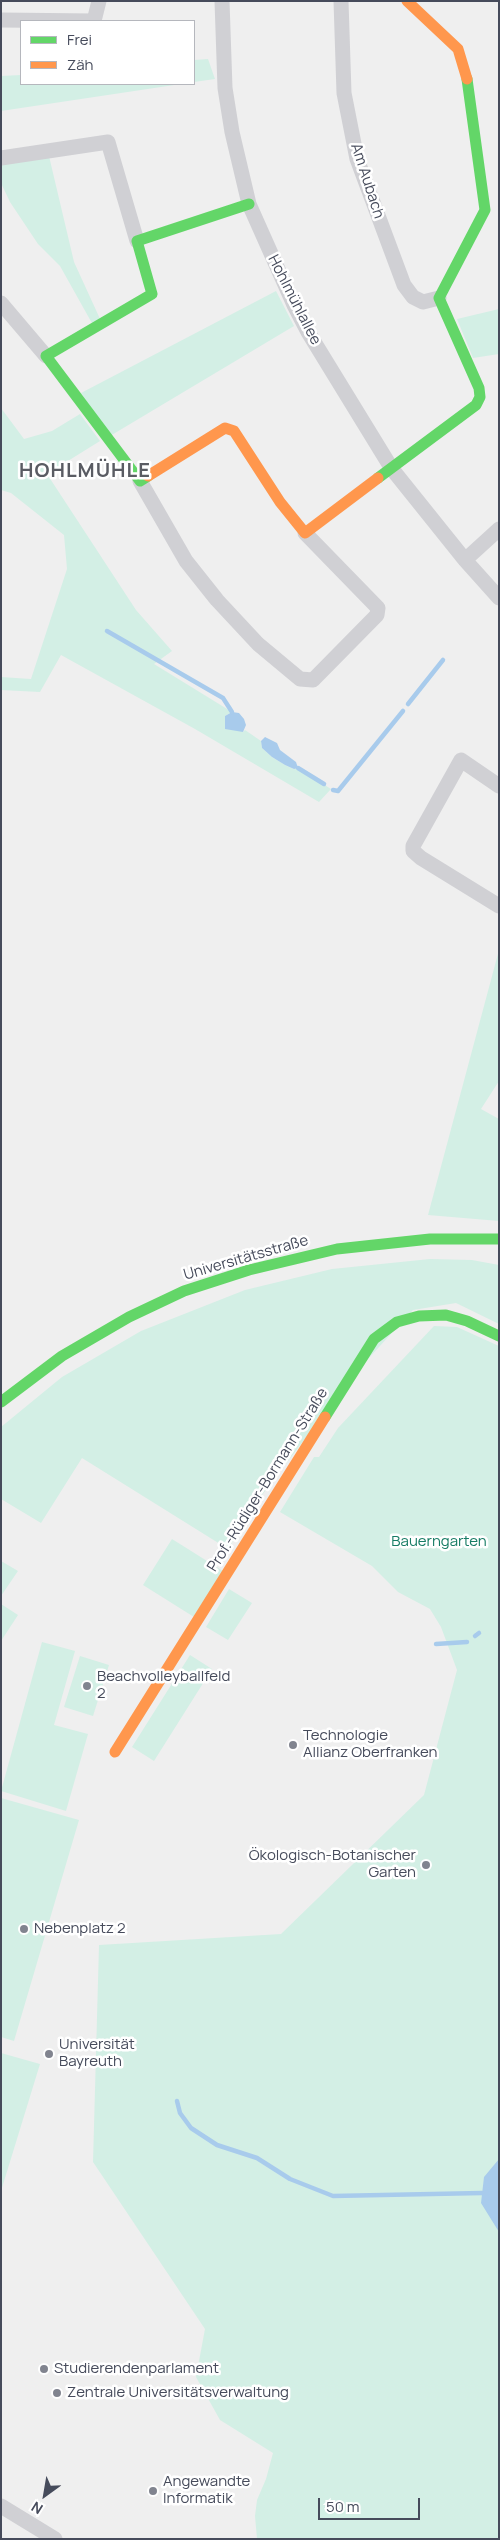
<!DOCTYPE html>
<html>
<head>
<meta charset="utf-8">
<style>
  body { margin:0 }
  #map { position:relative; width:500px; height:2540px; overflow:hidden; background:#efefef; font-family:Manrope,sans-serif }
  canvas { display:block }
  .frame { position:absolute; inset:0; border:2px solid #464b5b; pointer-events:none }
  .legend { position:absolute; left:20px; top:20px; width:175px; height:65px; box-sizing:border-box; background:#fff; border:1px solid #b5b7bd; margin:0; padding:6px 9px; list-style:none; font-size:15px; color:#464b5b }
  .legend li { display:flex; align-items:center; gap:10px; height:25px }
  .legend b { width:25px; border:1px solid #b5b7bd }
  .north { position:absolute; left:20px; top:2470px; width:50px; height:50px; -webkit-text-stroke:4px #fff; paint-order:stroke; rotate:212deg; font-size:14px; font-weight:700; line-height:20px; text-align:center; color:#464b5b }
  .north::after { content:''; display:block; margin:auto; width:18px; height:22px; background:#464b5b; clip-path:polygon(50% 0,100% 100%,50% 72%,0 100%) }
  .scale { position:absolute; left:318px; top:2498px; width:102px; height:22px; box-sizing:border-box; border:2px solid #464b5b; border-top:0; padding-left:6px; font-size:15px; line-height:18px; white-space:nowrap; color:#464b5b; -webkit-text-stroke:4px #fff; paint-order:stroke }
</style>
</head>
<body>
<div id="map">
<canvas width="500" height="2540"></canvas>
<div class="frame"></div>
<ul class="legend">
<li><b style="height:6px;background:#63d668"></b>Frei</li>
<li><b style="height:6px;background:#ff974d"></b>Zäh</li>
</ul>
<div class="north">N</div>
<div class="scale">50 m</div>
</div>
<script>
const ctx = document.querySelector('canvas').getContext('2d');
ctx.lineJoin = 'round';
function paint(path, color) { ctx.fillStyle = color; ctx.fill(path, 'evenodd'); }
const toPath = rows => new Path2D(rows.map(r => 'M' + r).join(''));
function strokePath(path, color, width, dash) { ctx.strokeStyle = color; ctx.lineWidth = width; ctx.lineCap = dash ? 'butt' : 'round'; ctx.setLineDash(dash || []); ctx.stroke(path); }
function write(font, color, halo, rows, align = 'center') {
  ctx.font = font + ' Manrope,sans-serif'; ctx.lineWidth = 5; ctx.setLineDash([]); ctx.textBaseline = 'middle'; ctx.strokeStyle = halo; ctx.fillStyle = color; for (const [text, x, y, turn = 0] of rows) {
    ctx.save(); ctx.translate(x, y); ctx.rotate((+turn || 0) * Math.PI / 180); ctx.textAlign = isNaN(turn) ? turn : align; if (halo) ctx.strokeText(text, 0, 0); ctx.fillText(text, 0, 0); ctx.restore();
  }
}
const green = toPath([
  [208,59,215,79,194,82,194,60],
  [21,75,21,84,181,84,1,111,1,76],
  [49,156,74,262,101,321,93,325,60,266,38,244,10,202,1,183,1,163],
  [276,291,294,326,110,436,81,393],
  [499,309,499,354,473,358,457,319],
  [1,408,24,439,52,431,80,414,100,441,47,474,136,610,172,651,154,664,232,712,225,716,243,732,245,730,261,741,262,748,272,757,285,765,294,769,298,768,331,789,319,802,195,729,61,655,40,692,1,690,1,677,31,679,67,569,64,535,11,493,1,490],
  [499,950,499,1081,481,1109,499,1119,499,1221,428,1215],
  [430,1259,472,1260,499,1265,499,1324,456,1303,413,1310,357,1371,262,1495,228,1549,82,1458,41,1523,1,1499,1,1427,62,1377,141,1331,245,1290,332,1269],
  [434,1326,457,1327,499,1346,499,2539,257,2539,255,2516,257,2500,266,2479,273,2453,220,2420,196,2377,205,2329,93,2162,99,1945,281,1934,424,1795,457,1670,441,1627,430,1609,398,1592,372,1566,280,1512,314,1457,319,1457,338,1428],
  [172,1539,223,1571,194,1617,143,1585],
  [1,1561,18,1571,1,1596],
  [229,1589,252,1603,228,1640,206,1627],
  [1,1604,18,1615,1,1641],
  [42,1642,75,1651,54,1725,88,1734,66,1811,1,1791],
  [190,1655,212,1669,154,1761,132,1747],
  [80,1656,109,1665,93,1716,64,1707],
  [1,1798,79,1820,14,2041,1,2037],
  [1,2053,40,2064,1,2191]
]);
const water = toPath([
  [232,712,239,713,244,719,246,725,243,732,225,729,225,716],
  [265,737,277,743,280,750,296,762,298,768,294,769,285,765,272,757,262,748,261,741],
  [499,2159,499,2232,481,2203,484,2177]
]);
const stream = toPath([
  [107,631,223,698,232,712],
  [408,704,443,660],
  [298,768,324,784],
  [333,790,338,791,403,711],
  [475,1636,479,1633],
  [436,1644,467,1642],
  [177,2101,180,2113,191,2128,217,2145,257,2158,290,2179,333,2196,482,2193]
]);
const street = toPath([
  [222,1,225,88,232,132,249,204,294,305,308,332,392,469,465,560,499,598],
  [341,1,344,93,357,159,404,285,413,297,423,302,439,298],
  [1,20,94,21,99,1],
  [1,158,108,142,137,241],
  [1,303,46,356],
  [140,481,186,561,217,600,258,644,300,679,313,680,377,615,378,608,305,533],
  [465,560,499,529],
  [499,786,461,760,413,846,413,851,421,858,499,906],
  [1,2506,55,2539]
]);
const fast = toPath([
  [148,476,140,481,46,356,152,294,137,241,249,204],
  [378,478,476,405,480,397,479,388,439,298,485,210,467,79],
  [1,1402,62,1356,129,1317,184,1291,249,1270,337,1249,430,1239,499,1239],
  [325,1417,374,1339,397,1322,419,1316,446,1315,467,1321,499,1336]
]);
const slow = toPath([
  [407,1,458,49,467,79],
  [148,476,225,428,234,431,280,502,305,533,378,478],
  [115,1752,325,1417]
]);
const markers = [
  [87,1686,5,"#81848f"],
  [293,1745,5,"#81848f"],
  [426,1865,5,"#81848f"],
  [24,1929,5,"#81848f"],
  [49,2054,5,"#81848f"],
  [44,2369,5,"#81848f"],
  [57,2393,5,"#81848f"],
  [153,2491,5,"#81848f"]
];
const streetNames = [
  ["Am Aubach",367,181,72],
  ["Hohlmühlallee",294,300,63],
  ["Universitätsstraße",246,1258,-16],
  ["Prof.-Rüdiger-Bormann-Straße",268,1480,-58]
];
const parkNames = [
  ["Bauerngarten",439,1542]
];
const poiNames = [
  ["Beachvolleyballfeld",97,1677],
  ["2",97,1694],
  ["Technologie",303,1736],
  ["Allianz Oberfranken",303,1753],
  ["Ökologisch-Botanischer",416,1856,"right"],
  ["Garten",416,1873,"right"],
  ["Nebenplatz 2",34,1929],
  ["Universität",59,2045],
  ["Bayreuth",59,2062],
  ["Studierendenparlament",54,2369],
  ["Zentrale Universitätsverwaltung",67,2393],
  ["Angewandte",163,2482],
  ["Informatik",163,2499]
];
const districtNames = [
  ["HOHLMÜHLE",85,471]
];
paint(green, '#d3efe5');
paint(water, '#a8cbec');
strokePath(stream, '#a8cbec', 4.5);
strokePath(street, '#d0d0d4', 15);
strokePath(fast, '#63d668', 11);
strokePath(slow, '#ff974d', 11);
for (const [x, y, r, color] of markers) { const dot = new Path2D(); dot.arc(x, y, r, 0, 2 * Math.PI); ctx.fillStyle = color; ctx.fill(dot); strokePath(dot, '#fff', 2); }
write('15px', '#464b5b', '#fff', streetNames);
write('15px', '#177c65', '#fff', parkNames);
write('15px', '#464b5b', '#fff', poiNames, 'left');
ctx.letterSpacing = '1px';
write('bold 20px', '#5a5c63', '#fff', districtNames);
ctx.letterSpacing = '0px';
</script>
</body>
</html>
